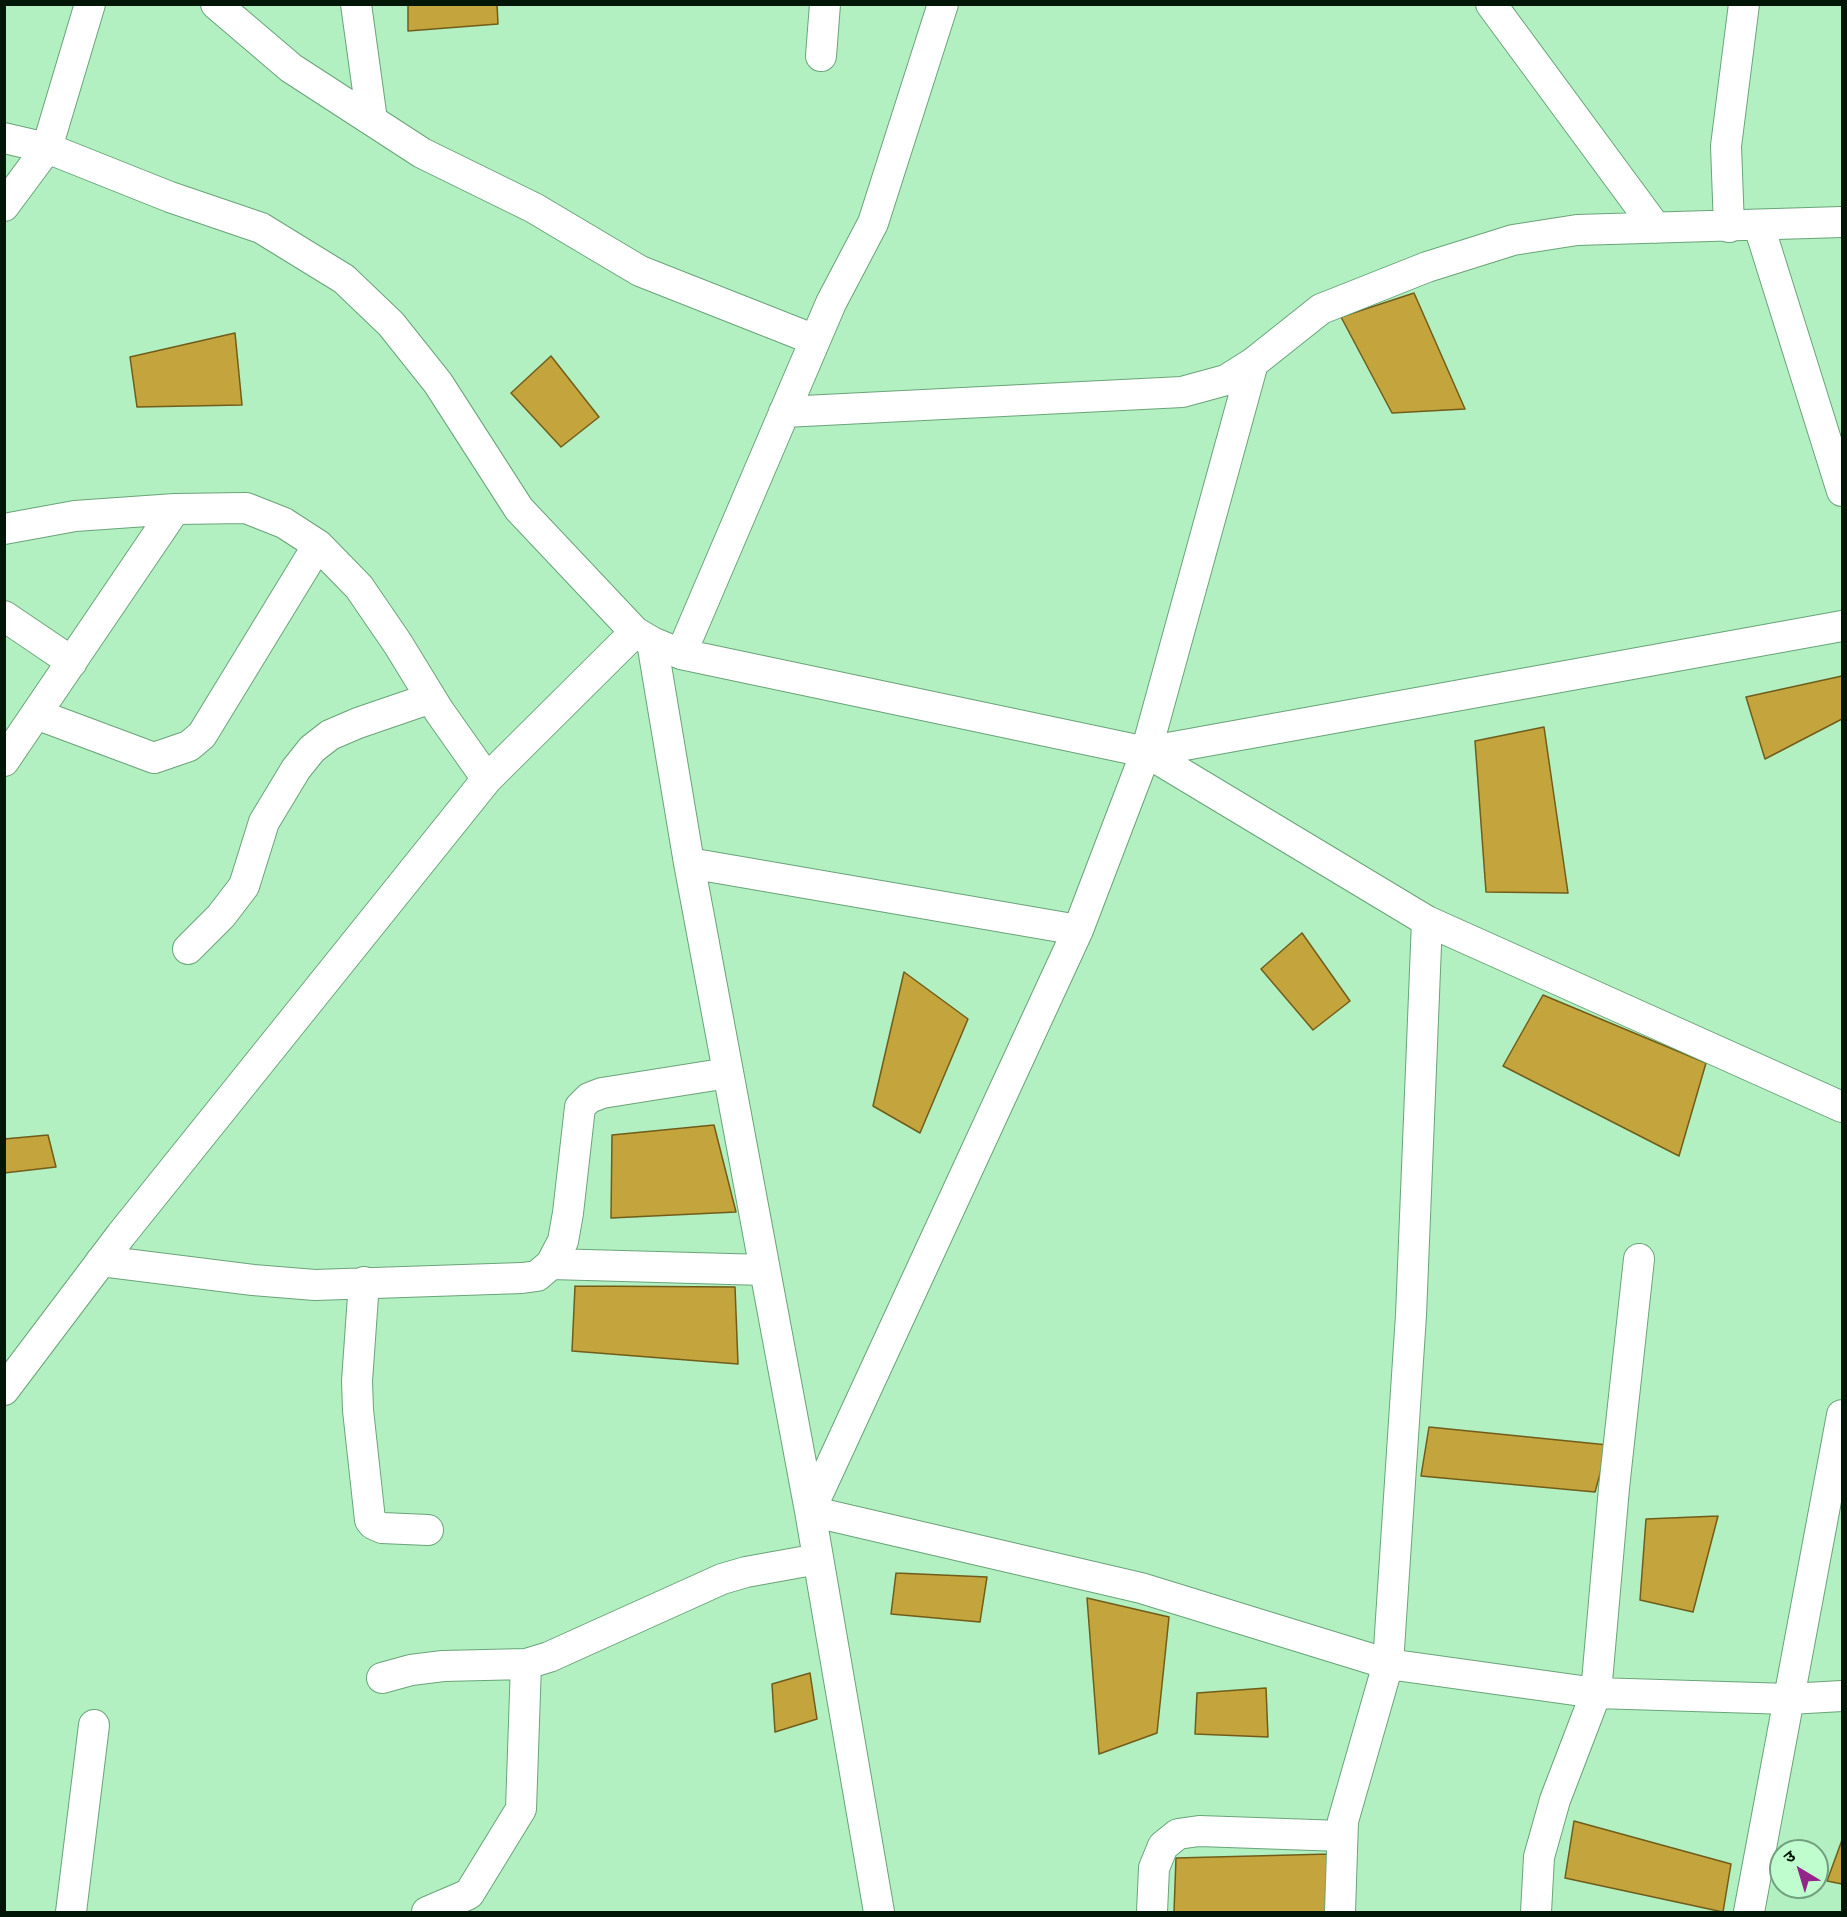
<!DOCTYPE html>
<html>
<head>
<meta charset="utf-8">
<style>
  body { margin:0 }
  #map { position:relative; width:1847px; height:1917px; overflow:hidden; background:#b2efc1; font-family:"Noto Sans","Noto Sans Devanagari",sans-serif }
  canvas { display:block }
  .frame { position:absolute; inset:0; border:6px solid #011607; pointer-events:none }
  .north { position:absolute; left:1769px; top:1839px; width:60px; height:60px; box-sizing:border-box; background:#bffcce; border:2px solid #73a07e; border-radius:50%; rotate:322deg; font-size:16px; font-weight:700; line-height:24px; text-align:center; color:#011607 }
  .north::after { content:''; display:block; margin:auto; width:21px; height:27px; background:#922689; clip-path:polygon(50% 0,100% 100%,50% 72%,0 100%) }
</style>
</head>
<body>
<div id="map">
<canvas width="1847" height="1917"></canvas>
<div class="frame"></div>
<div class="north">उ</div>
</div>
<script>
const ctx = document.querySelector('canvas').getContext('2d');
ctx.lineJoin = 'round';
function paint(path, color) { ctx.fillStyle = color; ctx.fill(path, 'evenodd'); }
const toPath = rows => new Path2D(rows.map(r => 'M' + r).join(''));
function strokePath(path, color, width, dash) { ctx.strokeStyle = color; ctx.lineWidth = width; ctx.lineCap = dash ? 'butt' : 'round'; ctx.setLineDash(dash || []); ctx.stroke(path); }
const building = toPath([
  [408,4,497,4,498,24,408,31,408,4],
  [1414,293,1465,409,1392,413,1341,317,1414,293],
  [235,333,242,405,137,407,130,357,235,333],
  [551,356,599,417,561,447,511,393,551,356],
  [1842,676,1842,719,1765,759,1746,697,1842,676],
  [1544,727,1568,893,1486,892,1475,741,1544,727],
  [1302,933,1350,1001,1313,1030,1261,969,1302,933],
  [904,972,968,1019,920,1133,873,1106,904,972],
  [1543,995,1706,1063,1679,1156,1503,1066,1543,995],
  [714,1125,736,1212,611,1218,612,1135,714,1125],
  [48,1135,56,1167,4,1173,4,1139,48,1135],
  [575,1286,735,1287,738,1364,572,1351,575,1286],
  [1429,1427,1608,1445,1595,1492,1421,1476,1429,1427],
  [1718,1516,1693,1612,1640,1600,1646,1519,1718,1516],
  [896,1573,987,1577,980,1622,891,1614,896,1573],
  [1087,1598,1169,1617,1157,1733,1099,1754,1087,1598],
  [810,1673,817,1719,775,1732,772,1684,810,1673],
  [1266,1688,1268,1737,1195,1734,1197,1693,1266,1688],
  [1574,1821,1731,1864,1723,1912,1565,1878,1574,1821],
  [1842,1840,1842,1884,1827,1881,1842,1840],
  [1330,1854,1332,1912,1174,1912,1176,1858,1330,1854]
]);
const street = toPath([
  [216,4,291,68,422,153,534,208,640,271,815,340],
  [356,4,372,120],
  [1491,4,1656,228],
  [821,56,825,4],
  [4,138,47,148,170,197,261,228,344,279,391,324,438,383,519,509,635,632,652,642,681,654,1146,752,1427,921,1842,1107],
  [4,206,47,148,90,4],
  [1759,226,1842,491],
  [1729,227,1726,146,1744,4],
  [1253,363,1146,752,1078,930,810,1511,1141,1588,1388,1664,1596,1693,1789,1699,1842,1696],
  [784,412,1182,392,1226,380,1253,363,1321,309,1427,267,1513,240,1577,230,1842,222],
  [4,529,75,516,175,509,246,508,284,523,318,545,359,587,398,644,439,711,487,779],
  [4,616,72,662],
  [652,642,689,863,810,1511,879,1912],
  [681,654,831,303,873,223,943,4],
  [36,714,154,758,189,746,202,735,318,545],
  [1146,752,1842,626],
  [4,761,175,509],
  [689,863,1078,930],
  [188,949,221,916,244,886,264,822,296,769,312,749,330,735,358,723,431,698],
  [101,1261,253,1280,315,1285,522,1278,537,1276,551,1264,563,1241,568,1213,580,1107,589,1098,602,1093,728,1073],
  [551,1264,765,1270],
  [364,1282,357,1381,358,1410,370,1520,373,1524,382,1528,428,1530],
  [4,1390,121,1235,487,779,635,632],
  [382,1678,411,1670,443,1666,526,1664,549,1657,722,1579,746,1572,818,1559],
  [71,1912,94,1725],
  [427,1912,469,1894,521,1809,526,1664],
  [1152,1912,1154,1868,1163,1846,1178,1834,1199,1831,1342,1836],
  [1340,1912,1343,1821,1388,1664,1411,1315,1427,921],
  [1536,1912,1539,1857,1555,1800,1596,1693,1614,1488,1639,1259],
  [1749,1912,1842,1415]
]);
paint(building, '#c4a43c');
strokePath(building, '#715d1a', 1.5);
strokePath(street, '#6aa479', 32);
strokePath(street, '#fff', 30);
</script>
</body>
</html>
